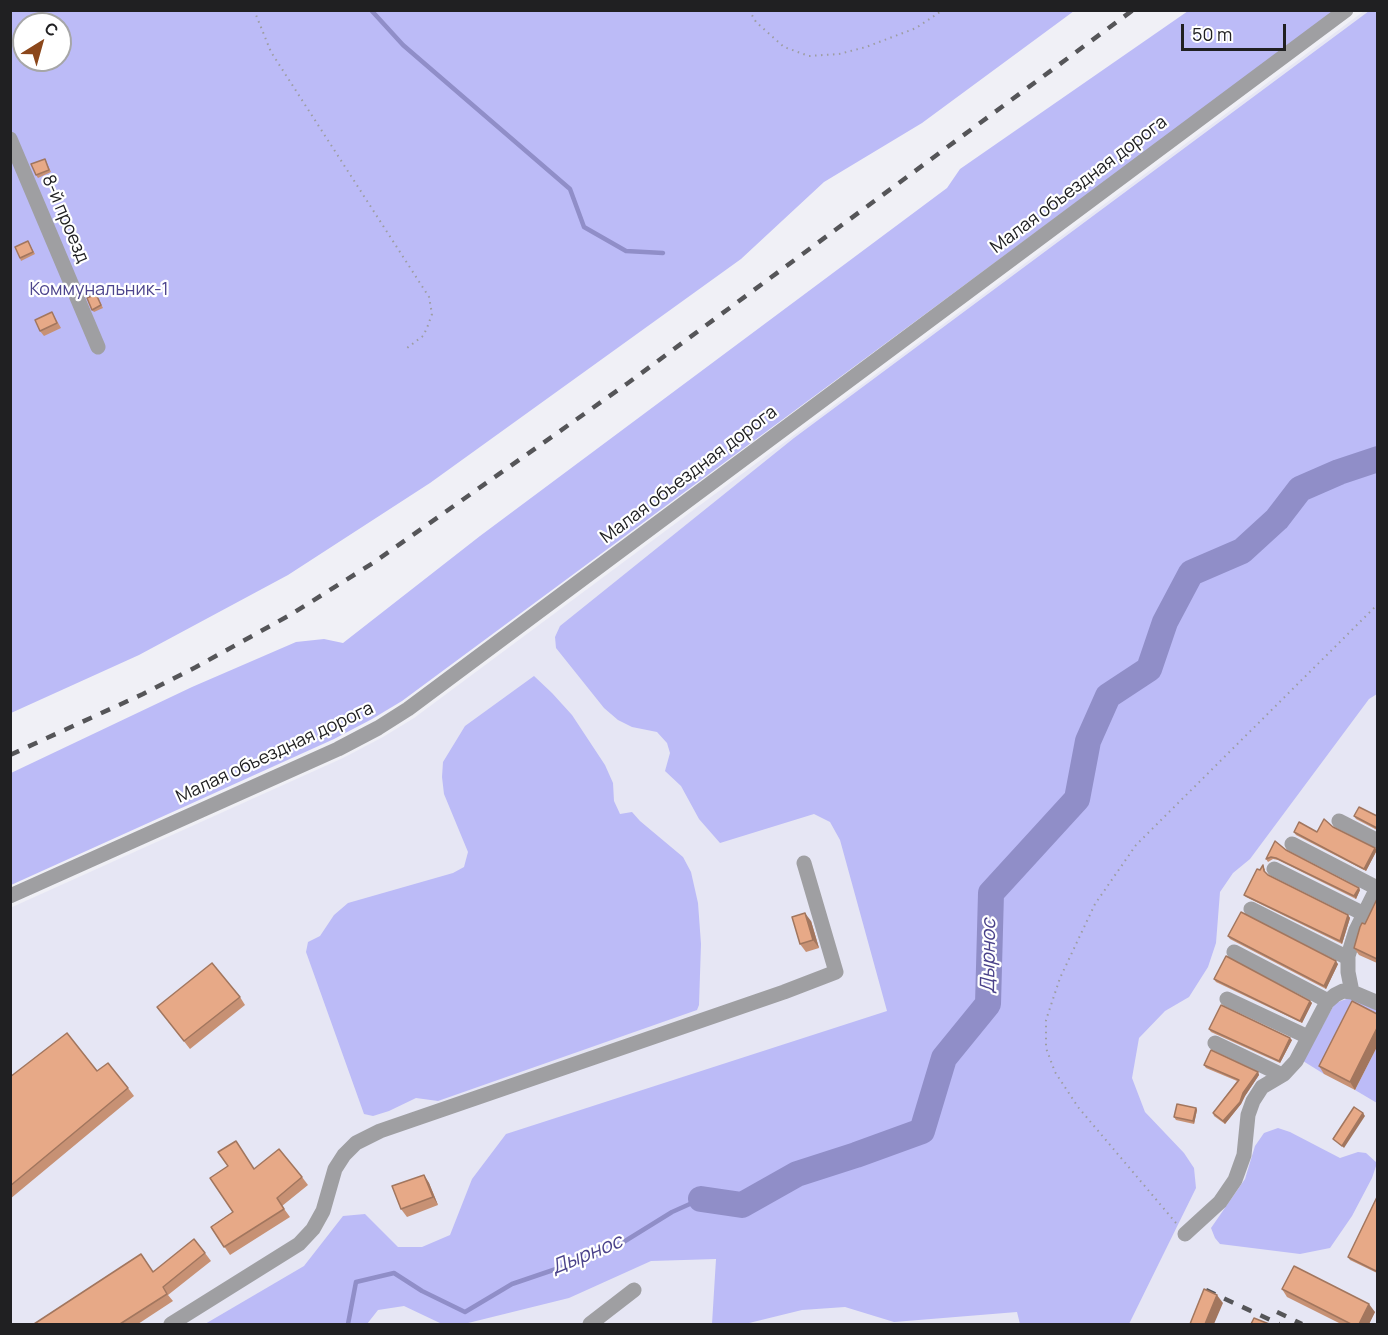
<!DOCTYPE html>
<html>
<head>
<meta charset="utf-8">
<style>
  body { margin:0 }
  #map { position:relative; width:1388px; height:1335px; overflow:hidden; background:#f0f0f6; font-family:Manrope,sans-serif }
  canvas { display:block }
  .frame { position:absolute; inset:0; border:12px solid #202022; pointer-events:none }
  .north { position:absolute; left:12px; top:12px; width:60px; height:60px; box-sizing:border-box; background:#fff; border:2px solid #a6a6a7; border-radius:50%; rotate:37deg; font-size:16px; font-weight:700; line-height:24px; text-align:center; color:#202022 }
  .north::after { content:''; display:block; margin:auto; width:21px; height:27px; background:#8b471b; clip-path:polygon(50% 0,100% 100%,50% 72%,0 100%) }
  .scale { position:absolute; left:1181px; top:24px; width:105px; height:27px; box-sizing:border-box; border:3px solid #202022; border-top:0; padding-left:8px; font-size:18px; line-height:21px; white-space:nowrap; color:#202022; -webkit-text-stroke:4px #fff; paint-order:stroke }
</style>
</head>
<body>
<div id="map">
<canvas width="1388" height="1335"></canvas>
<div class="frame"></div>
<div class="north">С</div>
<div class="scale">50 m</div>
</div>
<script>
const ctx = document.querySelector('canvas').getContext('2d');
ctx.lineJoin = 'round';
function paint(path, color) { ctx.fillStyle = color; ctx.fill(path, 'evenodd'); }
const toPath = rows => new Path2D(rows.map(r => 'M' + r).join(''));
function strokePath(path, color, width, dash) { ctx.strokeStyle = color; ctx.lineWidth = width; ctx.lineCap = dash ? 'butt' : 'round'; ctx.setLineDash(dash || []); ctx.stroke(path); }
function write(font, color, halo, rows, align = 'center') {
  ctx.font = font + ' Manrope,sans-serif'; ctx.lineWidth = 4.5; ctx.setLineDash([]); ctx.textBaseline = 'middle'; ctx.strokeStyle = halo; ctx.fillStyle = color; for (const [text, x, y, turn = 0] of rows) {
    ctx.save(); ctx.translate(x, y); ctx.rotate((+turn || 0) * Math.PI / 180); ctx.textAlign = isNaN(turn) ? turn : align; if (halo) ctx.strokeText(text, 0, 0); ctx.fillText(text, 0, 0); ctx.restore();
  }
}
const built = toPath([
  [1364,11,1377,11,1377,1324,11,1324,10,908,343,758,383,737,414,718]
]);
const green = toPath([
  [10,11,1074,11,922,123,824,182,741,259,430,483,288,575,139,655,11,713],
  [24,24,60,24,60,60,24,60],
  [1188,11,1335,11,402,701,372,719,334,739,11,885,11,773,192,687,296,642,324,639,343,643,480,536,947,188,960,169],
  [1369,11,1378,11,1377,694,1369,699,1250,859,1233,873,1220,892,1216,943,1208,967,1189,997,1165,1011,1139,1038,1132,1078,1145,1112,1184,1153,1194,1168,1196,1188,1129,1324,1020,1324,1017,1312,894,1322,845,1307,802,1310,745,1324,712,1324,716,1259,651,1261,569,1298,464,1324,442,1324,404,1306,378,1310,367,1324,205,1324,304,1266,343,1216,365,1214,398,1247,422,1247,450,1235,472,1179,506,1134,887,1011,840,840,830,822,814,814,720,843,699,819,681,786,665,771,670,753,667,743,657,732,632,727,618,720,604,708,556,648,555,637,560,626,794,438],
  [534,676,552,693,572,715,605,765,613,783,614,801,620,814,632,812,640,821,683,857,691,872,698,903,701,944,699,1005,697,1010,438,1101,416,1098,389,1111,373,1116,364,1114,306,952,308,942,320,936,334,915,348,903,453,873,464,867,468,852,444,794,442,777,443,762,465,726],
  [1352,997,1377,1010,1377,1019,1358,1009,1324,1074,1303,1061,1335,1003],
  [1377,1047,1377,1103,1355,1090],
  [1278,1128,1290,1132,1340,1158,1358,1152,1366,1153,1377,1163,1372,1178,1352,1216,1330,1248,1300,1254,1220,1244,1215,1238,1211,1228,1245,1179,1255,1146,1264,1133]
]);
const stream = toPath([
  [371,10,403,45,570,189,584,227,626,251,663,253],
  [348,1324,356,1282,394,1273,422,1291,465,1312,512,1284,609,1251,672,1212,701,1199]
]);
const river = toPath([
  [701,1199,742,1205,797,1174,856,1155,922,1131,944,1058,988,1004,991,893,1077,799,1088,741,1108,696,1149,669,1165,622,1191,573,1242,551,1277,519,1300,489,1339,472,1378,459]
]);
const path = toPath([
  [254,10,271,52,429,297,432,314,427,328,423,336,407,348],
  [749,10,756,22,784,47,809,56,839,54,866,47,916,28,943,10],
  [1176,1223,1078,1107,1055,1072,1046,1048,1046,1020,1060,978,1095,904,1136,845,1378,604]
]);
const minor = toPath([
  [10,139,98,347],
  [1339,821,1378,841],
  [1292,844,1377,888],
  [1274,869,1364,914],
  [10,896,338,749,378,728,408,709,1346,10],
  [1251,909,1348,958],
  [1234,952,1328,1001],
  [1352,992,1348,972,1348,956,1356,930,1378,886],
  [1227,999,1308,1037],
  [1215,1043,1282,1075],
  [1185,1234,1220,1202,1235,1180,1244,1155,1248,1115,1253,1101,1262,1087,1284,1074,1296,1061,1327,1002,1335,995,1343,991,1352,992,1378,1003],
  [171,1324,299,1244,313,1229,323,1211,335,1169,344,1155,356,1143,380,1131,784,992,836,972,804,863],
  [590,1324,634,1290]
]);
const rail = toPath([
  [10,755,143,694,196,667,290,615,373,563,628,383,1133,10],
  [1206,1290,1279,1324],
  [1277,1312,1302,1324]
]);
const wall = toPath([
  [24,60,34,60,23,64,21,61],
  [45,159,51,172,38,178,36,175],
  [28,241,35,254,21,261,20,258],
  [97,296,103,308,94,312,92,310],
  [52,312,61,328,44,336,40,331],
  [1354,816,1377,816,1377,830,1356,819],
  [1333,827,1375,848,1377,850,1366,871,1296,835,1294,832,1317,832],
  [1286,850,1360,890,1356,899,1278,860,1273,859,1268,862,1266,859],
  [1265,868,1265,873,1268,875,1348,915,1350,918,1342,944,1246,897,1244,895],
  [1377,899,1377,963,1359,955,1354,948],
  [811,921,819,948,806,952,800,944],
  [1228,936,1338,964,1326,989,1230,939],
  [1214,979,1310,1001,1312,1003,1302,1023,1216,982],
  [240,997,245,1005,190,1049,157,1007],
  [1377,1014,1355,1090,1324,1074,1319,1066],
  [1209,1029,1292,1040,1280,1063,1211,1032],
  [1204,1065,1258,1072,1259,1075,1245,1096,1241,1104,1225,1124,1214,1116,1213,1113,1237,1081,1206,1068],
  [97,1071,128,1088,134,1096,10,1199,10,1077],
  [1196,1108,1197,1110,1194,1124,1176,1120,1174,1117],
  [255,1169,302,1177,308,1185,282,1206,290,1217,230,1255,211,1227,233,1212],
  [424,1175,429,1183,438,1205,407,1217,401,1209],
  [1377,1197,1377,1273,1350,1260,1348,1257],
  [205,1253,211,1261,168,1295,173,1301,138,1324,34,1324,153,1271],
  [1282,1289,1375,1312,1369,1324,1341,1324,1287,1297]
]);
const shadedWall = toPath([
  [1375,848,1377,850,1366,871,1364,869],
  [1359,888,1360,890,1356,899,1354,896],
  [805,913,811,921,819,948,813,940],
  [1348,915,1350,918,1342,944,1340,941],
  [1336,961,1338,964,1326,989,1324,986],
  [1310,1001,1312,1003,1302,1023,1300,1021],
  [1377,1028,1377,1047,1355,1090,1350,1082],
  [1290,1038,1292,1040,1280,1063,1279,1061],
  [1258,1072,1259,1075,1245,1096,1241,1104,1225,1124,1223,1121],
  [1196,1108,1197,1110,1194,1124,1193,1121],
  [1363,1113,1365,1116,1344,1148,1342,1146],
  [424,1175,429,1183,438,1205,433,1197],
  [1217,1295,1223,1303,1214,1324,1205,1324],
  [1369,1304,1375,1312,1369,1324,1359,1324]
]);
const building = toPath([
  [24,47,24,60,21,61,17,49,24,47],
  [45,159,49,170,36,175,31,164,45,159],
  [28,241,33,252,20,258,15,247,28,241],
  [96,294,101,305,92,310,87,298,96,294],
  [52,312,57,323,40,331,35,320,52,312],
  [1359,807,1377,816,1377,828,1354,816,1359,807],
  [1324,819,1333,827,1375,848,1364,869,1294,832,1299,822,1317,832,1324,819],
  [1275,841,1286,850,1359,888,1354,896,1276,858,1271,857,1266,859,1275,841],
  [1263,865,1264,871,1268,875,1348,915,1340,941,1244,895,1257,869,1260,870,1263,865],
  [1377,899,1377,959,1354,948,1360,927,1362,923,1365,924,1377,899],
  [1241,912,1336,961,1324,986,1228,936,1241,912],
  [805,913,813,940,800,944,792,917,805,913],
  [1226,956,1310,1001,1300,1021,1214,979,1226,956],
  [212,963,240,997,184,1041,157,1007,212,963],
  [1352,1001,1377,1014,1377,1028,1350,1082,1319,1066,1352,1001],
  [1221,1005,1290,1038,1279,1061,1209,1029,1221,1005],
  [67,1033,97,1071,108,1063,128,1088,10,1186,10,1077,67,1033],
  [1211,1050,1258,1072,1243,1093,1240,1102,1223,1121,1213,1113,1239,1080,1204,1065,1211,1050],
  [1177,1104,1196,1108,1193,1121,1174,1117,1177,1104],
  [1354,1107,1363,1113,1342,1146,1333,1139,1354,1107],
  [236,1141,254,1169,279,1149,302,1177,277,1198,284,1209,224,1247,211,1227,233,1212,210,1178,228,1166,218,1152,236,1141],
  [424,1175,433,1197,401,1209,392,1186,424,1175],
  [1377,1197,1377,1269,1376,1271,1348,1257,1377,1197],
  [194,1239,205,1253,163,1287,167,1294,120,1324,34,1324,141,1254,153,1272,194,1239],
  [1294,1266,1369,1304,1359,1324,1351,1324,1282,1289,1294,1266],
  [1204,1289,1217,1295,1205,1324,1190,1324,1204,1289],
  [1254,1318,1269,1324,1251,1324,1254,1318]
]);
const streetNames = [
  ["Малая объездная дорога",1079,185,-37],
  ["8-й проезд",65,219,67],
  ["Малая объездная дорога",689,475,-37],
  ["Малая объездная дорога",275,753,-25]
];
const parkNames = [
  ["Коммунальник-1",99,290]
];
const waterNames = [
  ["Дырнос",989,956,-89],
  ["Дырнос",587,1255,-22]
];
paint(built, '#e6e6f4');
paint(green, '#bcbbf7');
strokePath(stream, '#908ec8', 4.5);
strokePath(river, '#908ec8', 26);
strokePath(path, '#9d9da1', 2, [1.5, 4.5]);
strokePath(minor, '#9f9fa2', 15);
strokePath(rail, '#555558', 4.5, [10, 10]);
paint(wall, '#c79174');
paint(shadedWall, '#a2765e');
paint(building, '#e7a987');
strokePath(building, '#a2765e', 1.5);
write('18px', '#202022', '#fff', streetNames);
write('18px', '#4d458d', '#fff', parkNames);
write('italic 20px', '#4a428a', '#fff', waterNames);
</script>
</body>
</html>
